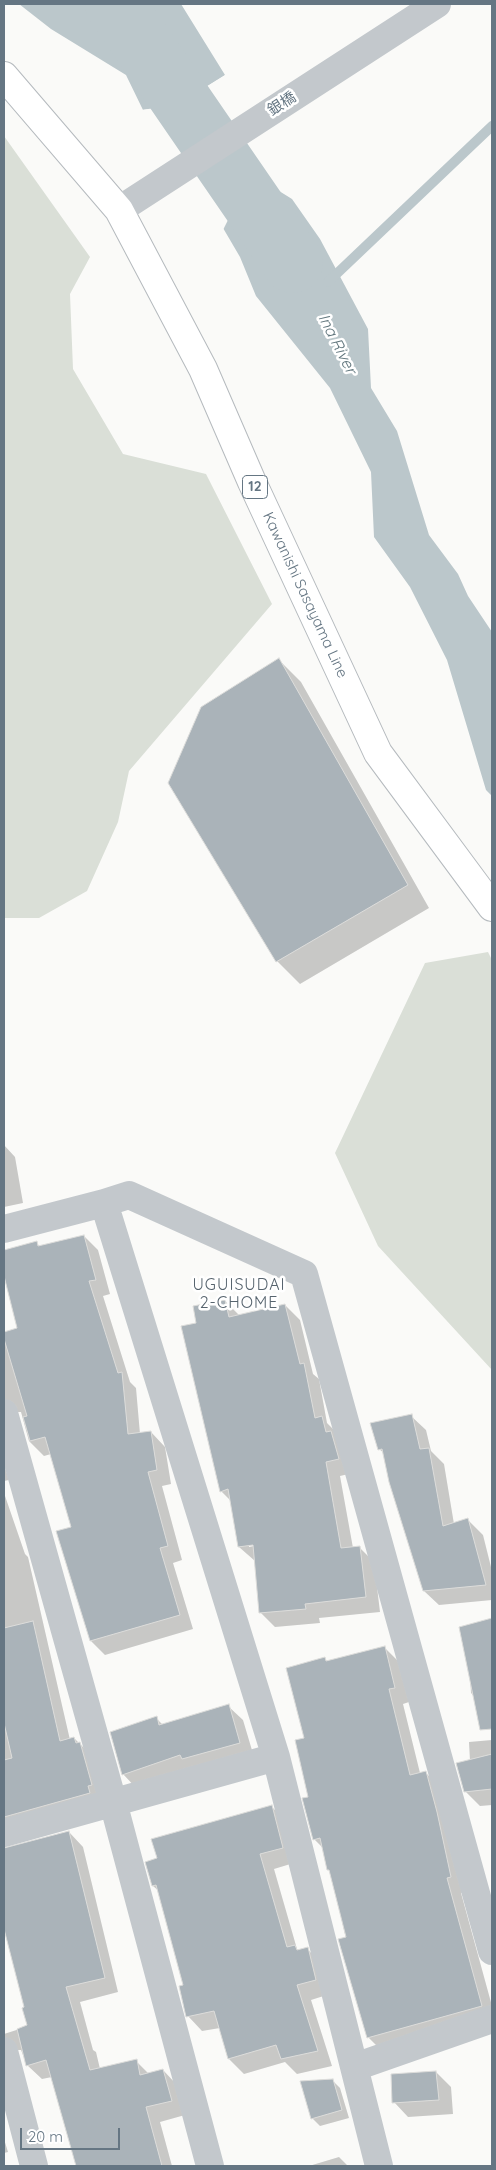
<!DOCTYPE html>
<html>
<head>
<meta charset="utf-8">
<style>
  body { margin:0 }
  #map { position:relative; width:496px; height:2170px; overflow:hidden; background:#fafaf8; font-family:Quicksand,sans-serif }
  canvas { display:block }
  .frame { position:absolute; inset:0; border:5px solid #657683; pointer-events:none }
  .scale { position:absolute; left:20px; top:2128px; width:100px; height:22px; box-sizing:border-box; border:2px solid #657683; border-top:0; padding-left:6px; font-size:15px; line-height:18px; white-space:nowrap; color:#657683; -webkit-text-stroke:4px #fff; paint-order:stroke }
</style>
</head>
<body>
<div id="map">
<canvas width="496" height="2170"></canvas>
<div class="frame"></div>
<div class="scale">20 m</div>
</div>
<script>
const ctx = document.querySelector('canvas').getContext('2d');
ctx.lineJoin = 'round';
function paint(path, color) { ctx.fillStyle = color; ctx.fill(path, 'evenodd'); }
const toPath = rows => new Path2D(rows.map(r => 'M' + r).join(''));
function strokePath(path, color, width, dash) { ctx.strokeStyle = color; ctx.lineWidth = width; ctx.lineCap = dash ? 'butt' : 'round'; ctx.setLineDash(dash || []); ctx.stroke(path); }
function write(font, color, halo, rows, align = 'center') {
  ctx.font = font + ' Quicksand,"Noto Sans JP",sans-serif'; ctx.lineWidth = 5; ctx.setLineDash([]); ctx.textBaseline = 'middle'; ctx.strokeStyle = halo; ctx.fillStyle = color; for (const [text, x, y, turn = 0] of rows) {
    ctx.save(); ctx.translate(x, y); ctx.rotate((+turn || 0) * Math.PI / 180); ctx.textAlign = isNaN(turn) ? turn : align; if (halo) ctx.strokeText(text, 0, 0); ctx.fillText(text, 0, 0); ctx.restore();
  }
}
const green = toPath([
  [4,136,90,257,70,294,73,369,123,454,206,474,272,604,129,771,118,822,87,891,39,918,4,918],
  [488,952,492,960,492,1370,378,1246,335,1153,425,963]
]);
const water = toPath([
  [19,4,181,4,225,75,177,105,143,110,126,75,51,29],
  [263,181,292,199,320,239,368,329,371,388,397,431,429,535,458,574,468,596,492,632,492,796,486,790,447,660,410,587,374,537,371,472,330,388,256,296,240,257,223,228,236,204]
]);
const pier = toPath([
  [227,74,226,78,178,107,143,112,141,110,177,105],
  [262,179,266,179,236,204,222,232,220,227,234,202]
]);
const shadow = toPath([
  [278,659,301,682,429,908,300,984,277,961],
  [4,1145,15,1157,23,1203,4,1207],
  [84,1236,98,1250,110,1294,103,1296,130,1382,136,1388,140,1434,151,1432,165,1447,171,1484,162,1486,182,1560,173,1563,193,1629,105,1655,91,1641,72,1528,51,1454,44,1456,29,1441,21,1412,15,1412,4,1422,4,1333,19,1329,4,1271,4,1251,36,1242,40,1247],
  [225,1301,240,1316,285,1305,300,1320,313,1374,319,1379,327,1423,336,1432,353,1473,340,1476,353,1548,359,1547,374,1562,380,1612,319,1618,320,1623,275,1627,260,1612,255,1561,239,1547,231,1501,221,1491,198,1324],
  [249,1544,259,1545,249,1547],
  [411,1416,426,1430,431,1451,444,1464,454,1524,468,1520,483,1535,492,1571,492,1600,439,1605,424,1591,385,1454,379,1449],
  [4,1436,12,1465,5,1467,9,1480,4,1481],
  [4,1493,25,1554,28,1557,70,1740,74,1738,94,1758,105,1799,4,1842],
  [492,1619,492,1707,486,1708,471,1693,470,1675,460,1628],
  [384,1647,399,1662,409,1702,403,1704,420,1773,425,1772,440,1787,465,1892,461,1893,492,2006,383,2052,368,2037,331,1872,323,1848,314,1839,306,1739,325,1659,328,1662],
  [228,1706,243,1720,254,1757,137,1789,123,1774,156,1718,163,1725],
  [492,1740,492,1805,480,1806,465,1791,470,1761,469,1742],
  [272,1807,287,1822,297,1862,274,1869,297,1949,299,1951,307,1949,322,1963,330,1994,311,2000,332,2066,297,2074,285,2062,244,2074,229,2059,220,2028,202,2031,188,2016,185,1986,160,1892,153,1886],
  [69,1832,83,1847,118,1992,80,2002,93,2050,96,2052,100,2069,136,2061,149,2074,163,2070,177,2085,185,2115,160,2122,172,2166,78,2166,52,2077,42,2079,27,2065,21,2050,14,2050,4,2060,4,2034,29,2026,26,2008,4,1925,4,1849],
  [436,2072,451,2087,453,2114,408,2117,394,2102],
  [332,2080,340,2088,349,2118,320,2126,312,2118],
  [4,2139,8,2152,4,2153],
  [339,2157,348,2166,309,2166]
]);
const stream = toPath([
  [328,282,492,126]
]);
const river = toPath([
  [115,4,293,263]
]);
const building = toPath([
  [279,658,408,885,276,962,168,783,201,707,279,658],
  [84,1235,96,1280,89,1281,118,1373,122,1372,128,1434,151,1431,157,1470,148,1472,168,1546,160,1548,180,1615,90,1641,56,1531,71,1527,45,1437,30,1441,23,1417,27,1416,4,1339,4,1332,17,1328,4,1276,4,1250,37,1241,38,1246,84,1235],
  [225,1300,229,1317,285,1304,300,1364,304,1363,315,1418,322,1416,326,1432,331,1431,339,1459,326,1462,341,1548,360,1546,366,1597,305,1604,306,1609,259,1613,253,1545,238,1547,228,1489,220,1492,181,1326,196,1323,193,1306,225,1300],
  [412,1414,420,1449,429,1448,443,1526,468,1518,486,1585,423,1591,389,1482,382,1449,378,1450,370,1423,412,1414],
  [492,1618,492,1729,480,1730,459,1627,492,1618],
  [33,1621,60,1741,74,1737,76,1743,80,1742,92,1785,88,1786,90,1793,4,1817,4,1760,12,1758,4,1723,4,1628,33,1621],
  [385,1646,395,1688,389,1689,410,1775,426,1771,437,1812,451,1877,447,1878,482,2006,367,2038,338,1939,346,1937,329,1870,327,1870,320,1838,313,1840,302,1798,308,1797,295,1740,304,1738,286,1668,325,1657,326,1661,385,1646],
  [229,1704,240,1743,182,1759,180,1755,122,1775,110,1732,157,1716,159,1725,229,1704],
  [492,1754,492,1789,464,1792,456,1763,492,1754],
  [272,1805,283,1848,260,1854,287,1947,295,1945,297,1950,308,1947,316,1980,297,1985,318,2051,281,2059,276,2045,228,2059,214,2011,186,2017,179,1986,183,1985,156,1885,152,1886,145,1862,157,1858,151,1839,272,1805],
  [69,1831,105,1978,66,1987,90,2070,137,2059,140,2075,163,2069,172,2101,146,2107,162,2166,76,2166,46,2060,26,2066,17,2029,27,2025,22,2008,24,2007,4,1929,4,1848,69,1831],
  [436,2071,439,2100,392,2103,391,2074,436,2071],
  [333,2079,342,2110,311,2119,300,2081,333,2079]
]);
const minor = toPath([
  [104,1203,129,1195,304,1274,492,1951],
  [4,1229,104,1203,276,1757,379,2166],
  [4,1413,113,1802,210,2166],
  [4,1833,276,1757],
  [4,2051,34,2166],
  [355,2067,492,2019]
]);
const tertiary = toPath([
  [119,210,437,4]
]);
const primary = toPath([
  [4,76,119,210,203,369,252,482,378,753,492,907]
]);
const shields = [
  [255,487,25]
];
const shieldNames = [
  ["12",255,487]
];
const streetNames = [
  ["銀橋",282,104,-33],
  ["Kawanishi Sasayama Line",305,595,65]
];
const waterNames = [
  ["Ina River",337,344,63]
];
const neighbourhoodNames = [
  ["UGUISUDAI",239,1285],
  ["2-CHOME",239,1303]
];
paint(green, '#dadfd7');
paint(water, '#bbc7cb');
paint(pier, '#fafaf8');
paint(shadow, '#0003');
strokePath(stream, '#bbc7cb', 10);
strokePath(river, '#bbc7cb', 60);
paint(building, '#aab3b9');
strokePath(building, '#dcdcda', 1);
strokePath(primary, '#b5babe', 30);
strokePath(minor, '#c3c8cc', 28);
strokePath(tertiary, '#c3c8cc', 28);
strokePath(primary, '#fff', 28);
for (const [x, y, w] of shields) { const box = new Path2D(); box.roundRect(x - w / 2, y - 11.5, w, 23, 4); ctx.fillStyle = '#fff'; ctx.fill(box); strokePath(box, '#657683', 1); }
write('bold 14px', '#657683', null, shieldNames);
write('15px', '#657683', '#fff', streetNames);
write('italic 16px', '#60757c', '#fff', waterNames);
ctx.letterSpacing = '1px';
write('16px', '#57646e', '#fff', neighbourhoodNames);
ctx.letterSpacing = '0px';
</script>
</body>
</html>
